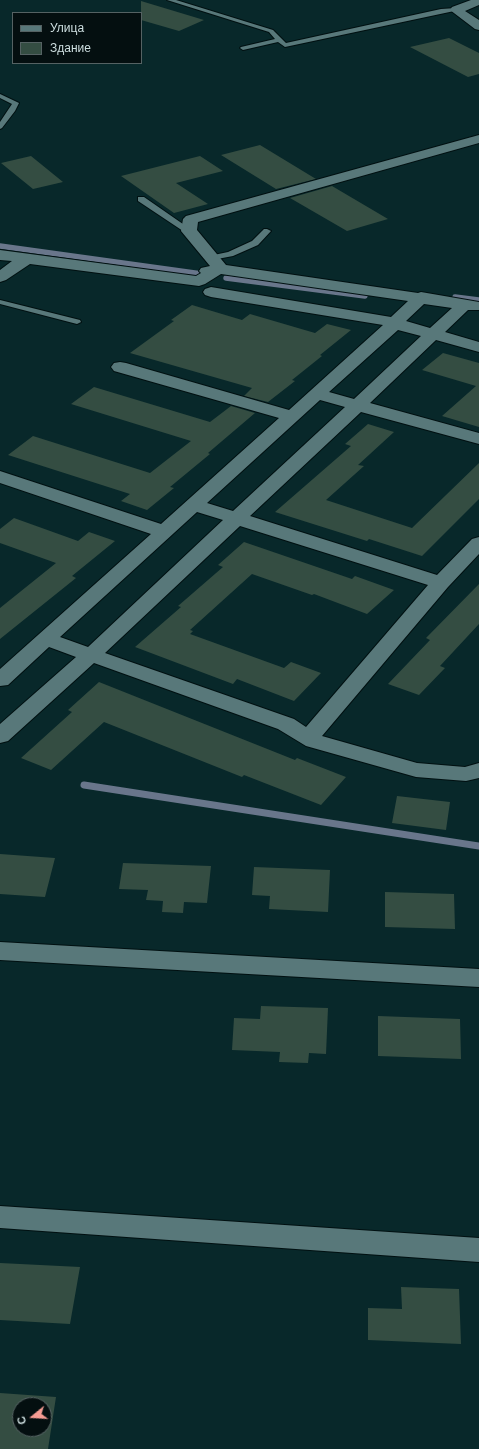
<!DOCTYPE html>
<html>
<head>
<meta charset="utf-8">
<style>
  body { margin:0 }
  #map { position:relative; width:479px; height:1449px; overflow:hidden; background:#08282a; font-family:Arial,sans-serif }
  canvas { display:block }
  .legend { position:absolute; left:12px; top:12px; width:130px; height:52px; box-sizing:border-box; background:#040f10; border:1px solid #556263; margin:0; padding:5px 7px; list-style:none; font-size:12px; color:#cedfe0 }
  .legend li { display:flex; align-items:center; gap:8px; height:20px }
  .legend b { width:20px; border:1px solid #556263 }
  .north { position:absolute; left:12px; top:1397px; width:40px; height:40px; box-sizing:border-box; background:#040f10; border:1px solid #556263; border-radius:50%; rotate:252deg; font-size:11px; font-weight:700; line-height:16px; text-align:center; color:#cedfe0 }
  .north::after { content:''; display:block; margin:auto; width:14px; height:18px; background:#f59c93; clip-path:polygon(50% 0,100% 100%,50% 72%,0 100%) }
</style>
</head>
<body>
<div id="map">
<canvas width="479" height="1449"></canvas>
<ul class="legend">
<li><b style="height:5px;background:#58787a"></b>Улица</li>
<li><b style="height:11px;background:#344d42"></b>Здание</li>
</ul>
<div class="north">С</div>
</div>
<script>
const ctx = document.querySelector('canvas').getContext('2d');
ctx.lineJoin = 'round';
const toPath = rows => new Path2D(rows.map(r => 'M' + r).join(''));
function strokePath(path, color, width, dash) { ctx.strokeStyle = color; ctx.lineWidth = width; ctx.lineCap = dash ? 'butt' : 'round'; ctx.setLineDash(dash || []); ctx.stroke(path); }
function paint(path, color) { ctx.fillStyle = color; ctx.fill(path, 'evenodd'); }
const streamFar1 = toPath([
  [0,246,202,274],
  [226,278,365,296],
  [455,297,479,300]
]);
const stream = toPath([
  [84,785,479,846]
]);
const building = toPath([
  [141,1,204,20,179,31,141,20],
  [449,38,479,53,479,74,468,77,410,47],
  [260,145,316,179,276,189,221,155],
  [31,156,63,182,33,189,1,163],
  [200,156,223,171,176,183,208,204,174,213,121,176],
  [332,186,388,219,347,231,290,198],
  [192,305,242,320,250,314,315,333,327,324,351,330,320,355,322,356,292,380,295,381,268,402,244,396,252,388,130,353,174,321,171,320],
  [443,353,479,363,479,427,442,416,476,386,422,370],
  [94,387,210,422,231,406,255,413,208,453,210,454,170,487,174,488,147,510,121,501,130,494,8,455,33,436,150,473,191,441,71,404],
  [368,424,394,432,358,465,364,466,326,500,412,528,479,463,479,499,422,556,369,539,367,541,275,512,351,446,345,444],
  [14,518,78,541,89,532,115,541,72,576,76,578,0,639,0,608,56,563,0,543,0,529],
  [244,542,352,579,355,576,394,590,367,614,314,594,312,595,252,574,190,630,193,631,190,634,284,668,291,662,321,673,294,701,237,679,233,684,135,647,181,607,178,606,223,567,218,565],
  [479,584,479,624,440,666,445,668,419,695,388,684,430,640,426,638],
  [99,682,295,760,297,758,346,777,321,805,244,775,242,777,104,722,51,770,21,758,72,712,68,710],
  [397,796,450,802,446,830,392,823],
  [0,854,55,858,45,897,0,894],
  [123,863,211,866,207,903,184,902,183,913,162,912,163,901,146,900,148,890,119,889],
  [254,867,330,870,328,912,269,909,270,896,252,895],
  [385,892,454,894,455,929,385,927],
  [261,1006,328,1008,326,1054,309,1053,308,1063,279,1062,280,1052,232,1050,234,1018,260,1019],
  [378,1016,460,1019,461,1059,378,1056],
  [0,1263,80,1267,70,1324,0,1320],
  [401,1287,459,1289,461,1344,368,1340,368,1308,402,1309],
  [0,1393,56,1397,48,1449,0,1449],
  [20,1405,44,1405,44,1429,20,1429]
]);
const service = toPath([
  [167,0,176,0,273,30,286,43,441,9,456,8,459,10,285,47,278,42,243,50,240,48,241,47,275,39,269,32,167,0],
  [0,94,19,103,15,111,2,128,0,129,0,122,12,104,0,98,0,94],
  [138,197,144,197,193,231,192,233,186,233,138,201,138,197],
  [264,229,267,229,271,231,258,245,233,256,212,260,208,258,209,256,228,252,252,241,264,229],
  [0,300,80,320,81,322,77,324,0,304,0,300]
]);
const minor = toPath([
  [471,0,479,0,479,5,465,11,479,20,479,30,475,29,450,10,452,7,471,0],
  [479,135,479,143,198,222,197,230,226,265,418,293,421,292,479,302,479,310,468,310,445,332,479,342,479,352,436,340,370,403,479,433,479,444,361,412,250,516,437,575,472,539,479,537,479,554,448,587,322,736,417,763,465,767,479,763,479,778,466,781,416,777,306,746,278,729,94,663,8,741,0,743,0,724,76,657,49,647,8,685,0,686,0,669,151,534,0,483,0,471,161,524,279,418,114,371,111,367,114,363,120,362,126,363,289,410,383,325,211,297,205,295,203,292,205,289,211,287,391,317,408,301,221,274,205,284,199,286,30,264,6,280,0,282,0,270,12,261,0,260,0,250,196,276,201,273,199,271,201,268,210,266,181,231,183,219,186,216,479,135],
  [424,304,452,308,430,328,406,321,424,304],
  [398,330,421,336,354,399,329,392,398,330],
  [320,400,345,407,233,511,207,503,320,400],
  [197,512,223,520,88,647,60,637,197,512],
  [240,526,428,585,306,727,294,719,105,653,240,526],
  [0,942,479,969,479,987,0,960,0,942],
  [0,1206,479,1238,479,1262,0,1228,0,1206]
]);
strokePath(streamFar1, '#69768b', 5.5);
strokePath(stream, '#69768b', 7);
paint(building, '#344d42');
strokePath(service, '#001011', 2);
strokePath(minor, '#001011', 2);
paint(service, '#58787a');
paint(minor, '#58787a');
</script>
</body>
</html>
